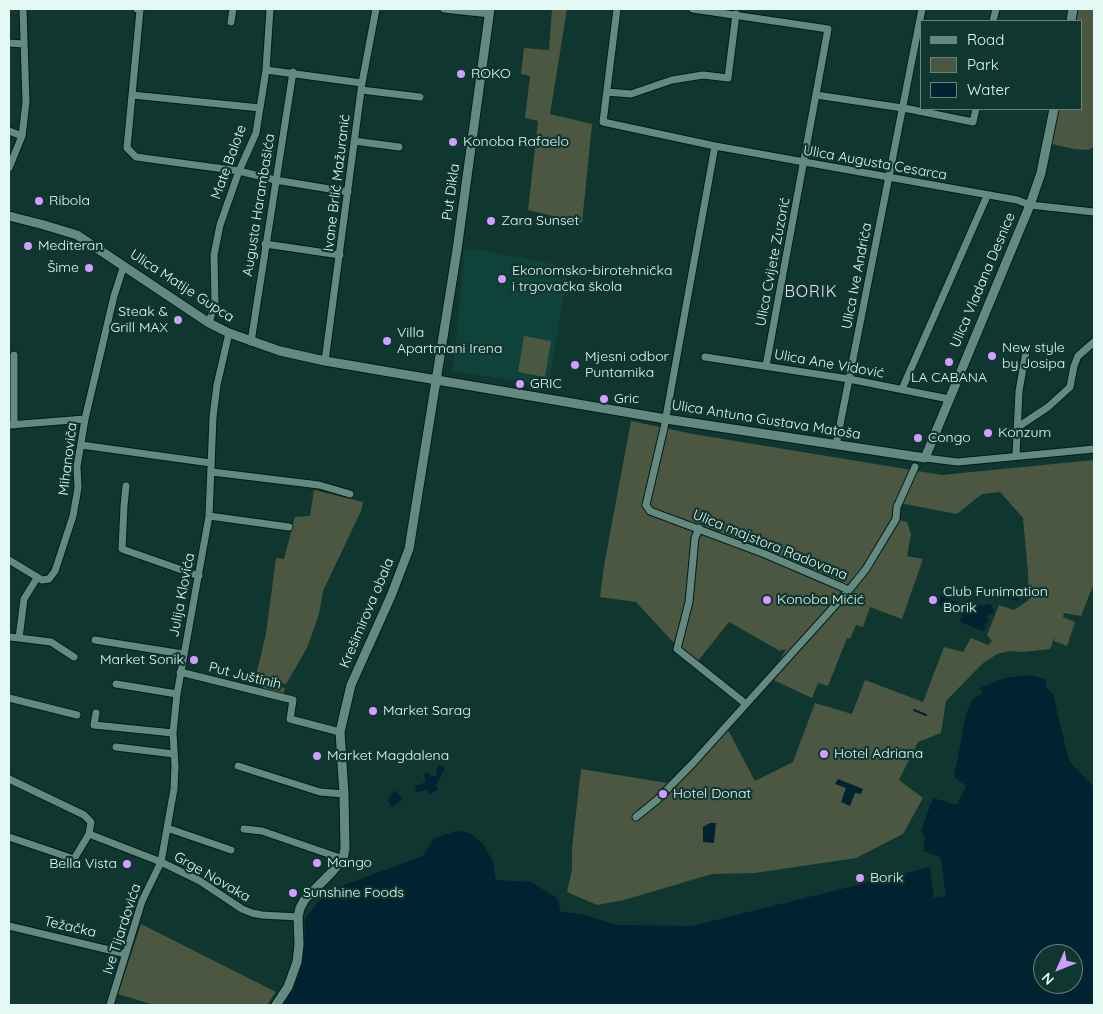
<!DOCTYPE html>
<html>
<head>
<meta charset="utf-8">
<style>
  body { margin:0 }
  #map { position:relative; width:1103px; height:1014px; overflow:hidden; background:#103630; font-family:Quicksand,sans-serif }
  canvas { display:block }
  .frame { position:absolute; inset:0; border:10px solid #e4f8f4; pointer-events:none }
  .legend { position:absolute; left:920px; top:20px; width:162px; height:90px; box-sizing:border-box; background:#103630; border:1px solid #65847e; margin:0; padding:6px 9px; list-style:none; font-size:15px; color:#e4f8f4 }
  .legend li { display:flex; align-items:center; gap:10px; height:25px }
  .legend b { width:25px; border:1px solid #65847e }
  .north { position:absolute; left:1033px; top:944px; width:50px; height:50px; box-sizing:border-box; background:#103630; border:1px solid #65847e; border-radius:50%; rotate:226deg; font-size:14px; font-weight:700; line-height:20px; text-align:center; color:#e4f8f4 }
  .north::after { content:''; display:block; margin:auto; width:18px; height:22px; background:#d19dfe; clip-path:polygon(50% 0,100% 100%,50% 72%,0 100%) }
</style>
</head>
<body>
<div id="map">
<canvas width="1103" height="1014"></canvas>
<div class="frame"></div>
<ul class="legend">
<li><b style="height:6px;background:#638981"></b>Road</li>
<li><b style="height:14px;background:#4c5742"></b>Park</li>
<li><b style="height:14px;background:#012231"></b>Water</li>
</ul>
<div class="north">N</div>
</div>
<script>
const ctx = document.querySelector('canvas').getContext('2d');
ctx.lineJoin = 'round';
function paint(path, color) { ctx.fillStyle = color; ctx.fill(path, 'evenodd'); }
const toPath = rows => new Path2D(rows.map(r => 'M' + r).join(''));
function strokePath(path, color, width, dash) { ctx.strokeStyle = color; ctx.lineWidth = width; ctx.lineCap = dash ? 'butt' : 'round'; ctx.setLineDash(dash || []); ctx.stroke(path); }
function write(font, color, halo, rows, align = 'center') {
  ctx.font = font + ' Quicksand,sans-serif'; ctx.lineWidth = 4.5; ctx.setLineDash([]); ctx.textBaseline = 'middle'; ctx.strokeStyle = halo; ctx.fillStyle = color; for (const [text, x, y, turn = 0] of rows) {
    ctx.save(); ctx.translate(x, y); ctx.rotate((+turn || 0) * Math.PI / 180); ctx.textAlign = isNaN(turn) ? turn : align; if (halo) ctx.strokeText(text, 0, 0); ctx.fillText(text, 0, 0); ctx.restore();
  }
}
const built = toPath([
  [465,250,480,250,569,267,549,386,453,371]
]);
const green = toPath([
  [552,9,567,9,550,114,592,124,582,223,528,210,538,121,525,118,530,76,521,74,524,48,549,50],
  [1073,9,1094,9,1094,147,1088,150,1074,149,1048,143,1054,109,1082,109,1082,21,1071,21],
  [524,336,551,341,545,377,518,372],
  [631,421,693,434,942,475,1094,460,1094,588,1092,588,1081,616,1064,613,1063,617,1075,622,1067,646,1054,641,1055,636,1050,649,1022,652,1010,651,997,654,982,664,946,701,941,733,918,742,899,780,923,798,903,834,856,858,755,873,712,874,624,900,597,905,567,892,572,869,572,848,581,769,667,783,727,728,755,781,793,762,815,703,852,714,865,680,923,702,944,647,963,652,971,638,988,645,992,641,987,635,999,605,1014,610,1029,600,1028,573,1023,518,1000,492,982,494,957,514,900,503,896,519,907,522,911,534,907,556,923,559,902,619,870,607,863,627,856,625,850,639,847,638,828,686,818,683,812,698,769,678,786,649,780,651,729,622,698,661,672,641,636,602,600,597,604,566],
  [314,490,363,502,361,511,323,591,319,614,307,648,286,684,256,675,266,634,276,558,284,559,295,517,310,516],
  [264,682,285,688,283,695,263,689],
  [141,924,276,992,267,1005,154,1005,118,994]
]);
const water = toPath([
  [999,589,1017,592,1021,590,1023,593,1019,595,1018,601,997,597,998,594,996,593],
  [941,596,972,608,974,603,982,606,988,604,991,605,994,611,992,614,988,615,987,617,989,621,985,625,985,630,982,631,960,622,962,615,938,605],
  [1028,675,1046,679,1046,688,1053,694,1069,761,1094,787,1094,1005,282,1005,294,987,304,950,305,919,318,902,336,888,423,856,434,838,457,831,470,833,483,844,493,862,496,880,531,882,557,898,561,912,581,914,617,925,692,926,930,867,934,897,946,896,940,857,923,851,925,837,921,831,933,798,957,805,966,786,954,777,966,714,972,700,983,693,980,688,1004,678],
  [1043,954,1073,954,1073,984,1043,984],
  [440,765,445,768,436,786,438,789,430,794,427,790,416,792,415,786,426,782,424,774,429,772,431,776,437,776,436,769],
  [838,779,863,789,861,794,855,793,850,806,841,802,846,788,835,784],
  [394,790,403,799,392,807,388,801],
  [710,823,716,823,714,843,703,842,703,827]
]);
const pier = toPath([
  [940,856,946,896,934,898,930,867,932,865,937,895,943,894,938,859]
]);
const stream = toPath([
  [914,710,926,715]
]);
const minor = toPath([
  [444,9,490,14],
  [617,9,603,122,715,146,1017,200,1030,205,1094,212],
  [693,9,828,29,766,366],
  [993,21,996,9],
  [231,22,233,9],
  [9,43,24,44],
  [266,70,362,83],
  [361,90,420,97],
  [607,92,631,94,672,80,703,75,728,78,736,14],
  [132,95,140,10,137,9],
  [816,95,909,109,973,122,976,109],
  [260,108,132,95,127,148,136,157,239,171,275,180,348,192],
  [9,131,22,136],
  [354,141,399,147],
  [715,146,664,428,646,505,650,511,765,554,849,590],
  [9,168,22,136,26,102,23,9],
  [265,244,340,255],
  [209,323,215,302,214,255,220,225,239,171,256,133,266,70,270,9],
  [251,342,293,72],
  [14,355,14,425],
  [705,357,849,379,949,399],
  [325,361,362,83,376,9],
  [902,389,987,196],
  [9,425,85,419],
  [1018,427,1048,407,1070,387,1074,366,1078,356,1094,342],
  [81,445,211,463],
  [836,445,922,9],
  [1016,456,1019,391,1026,352],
  [925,458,958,462,1094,449],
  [212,472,319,485,350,494],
  [126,486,124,506,122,549,199,576],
  [209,516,289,527],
  [699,528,695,538,689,602,677,649,746,704],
  [9,560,42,580,49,579,55,571,73,516,78,488,77,467,85,419,114,296,124,265],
  [9,637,19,638,24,599,37,578],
  [19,638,51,642,74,657],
  [95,640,183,654],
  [180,672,293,700,290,719,340,732],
  [116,684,177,694],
  [9,698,77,715],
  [96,713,94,725,173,733],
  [116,747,174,754],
  [238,766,320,792,344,794],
  [9,779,84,815,91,822,89,834,74,859,9,837],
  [636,817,657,800,693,763,849,590,866,569,896,519,897,507,915,467],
  [167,828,231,850],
  [244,829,262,831,343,859],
  [89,834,161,862,200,881,242,909,252,913,262,915,298,917],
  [9,926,126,954],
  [110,1005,142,901,161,862,174,789,175,766,173,733,177,694,209,516,213,417,217,385,229,333]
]);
const tertiary = toPath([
  [1071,21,1073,9],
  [9,216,44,225,77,235,209,323,229,333,280,351,325,361,666,419,925,458,1030,205,1041,173,1054,109],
  [276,1005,288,987,297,962,299,945,298,917,300,908,305,899,330,874,343,859,345,849,344,794,340,732,351,685,391,596,409,549,457,250,490,9]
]);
const markers = [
  [461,74,5,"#d19dfe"],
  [453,142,5,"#d19dfe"],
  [39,201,5,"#d19dfe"],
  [491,221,5,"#d19dfe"],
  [28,246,5,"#d19dfe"],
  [89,268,5,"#d19dfe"],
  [502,279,5,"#d19dfe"],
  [178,320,5,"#d19dfe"],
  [387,341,5,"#d19dfe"],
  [992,356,5,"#d19dfe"],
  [949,362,5,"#d19dfe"],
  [575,365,5,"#d19dfe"],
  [520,384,5,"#d19dfe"],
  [604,399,5,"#d19dfe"],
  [988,433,5,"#d19dfe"],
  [918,438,5,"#d19dfe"],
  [767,600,5,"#d19dfe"],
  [933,600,5,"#d19dfe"],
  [194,660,5,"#d19dfe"],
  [373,711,5,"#d19dfe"],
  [824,754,5,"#d19dfe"],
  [317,756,5,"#d19dfe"],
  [663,794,5,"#d19dfe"],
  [317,863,5,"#d19dfe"],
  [127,864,5,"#d19dfe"],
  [860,878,5,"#d19dfe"],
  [293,893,5,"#d19dfe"]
];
const poiNames = [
  ["ROKO",471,74],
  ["Konoba Rafaelo",463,142],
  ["Ribola",49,201],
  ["Zara Sunset",501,221],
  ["Mediteran",38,246],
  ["Šime",79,268,"right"],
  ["Ekonomsko-birotehnička",512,271],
  ["i trgovačka škola",512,287],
  ["Steak &",168,312,"right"],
  ["Grill MAX",168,328,"right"],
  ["Villa",397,333],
  ["Apartmani Irena",397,349],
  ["New style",1002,348],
  ["by Josipa",1002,364],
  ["Mjesni odbor",585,357],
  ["Puntamika",585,373],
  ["LA CABANA",949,378,"center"],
  ["GRIC",530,384],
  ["Gric",614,399],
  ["Konzum",998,433],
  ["Congo",928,438],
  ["Club Funimation",943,592],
  ["Borik",943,608],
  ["Konoba Mičić",777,600],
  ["Market Sonik",184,660,"right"],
  ["Market Sarag",383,711],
  ["Hotel Adriana",834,754],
  ["Market Magdalena",327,756],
  ["Hotel Donat",673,794],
  ["Mango",327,863],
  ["Bella Vista",117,864,"right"],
  ["Borik",870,878],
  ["Sunshine Foods",303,893]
];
const streetNames = [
  ["Mate Balote",229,162,-70],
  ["Ulica Augusta Cesarca",875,163,10],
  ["Ivane Brlić Mažuranić",337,183,-83],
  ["Put Dikla",451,192,-82],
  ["Augusta Harambašića",259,205,-81],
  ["Ulica Cvijete Zuzorić",773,262,-79],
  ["Ulica Ive Andrića",857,276,-79],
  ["Ulica Vladana Desnice",983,280,-67],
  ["Ulica Matije Gupca",182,286,33],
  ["Ulica Ane Vidović",829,364,10],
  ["Ulica Antuna Gustava Matoša",766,420,9],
  ["Mihanoviča",68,459,-83],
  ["Ulica majstora Radovana",770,545,22],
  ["Julija Klovića",182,595,-79],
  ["Krešimirova obala",367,613,-67],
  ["Put Juštinih",245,676,14],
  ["Grge Novaka",212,877,30],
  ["Težačka",70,927,13],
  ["Ive Tijardovića",122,929,-72]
];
const quarterNames = [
  ["BORIK",811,292]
];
paint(built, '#0e423b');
paint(green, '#4c5742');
paint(water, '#012231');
paint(pier, '#103630');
strokePath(stream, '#012231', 2);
strokePath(minor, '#011c18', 9);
strokePath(tertiary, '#011c18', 11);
strokePath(minor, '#638981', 7);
strokePath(tertiary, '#638981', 9);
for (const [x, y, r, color] of markers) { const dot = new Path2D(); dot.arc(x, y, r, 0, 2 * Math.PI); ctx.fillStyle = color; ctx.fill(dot); strokePath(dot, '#103630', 2); }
write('14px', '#e4f8f4', '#103630', poiNames, 'left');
write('14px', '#e4f8f4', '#103630', streetNames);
ctx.letterSpacing = '1px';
write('16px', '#ebddf9', '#103630', quarterNames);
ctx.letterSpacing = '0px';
</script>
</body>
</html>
